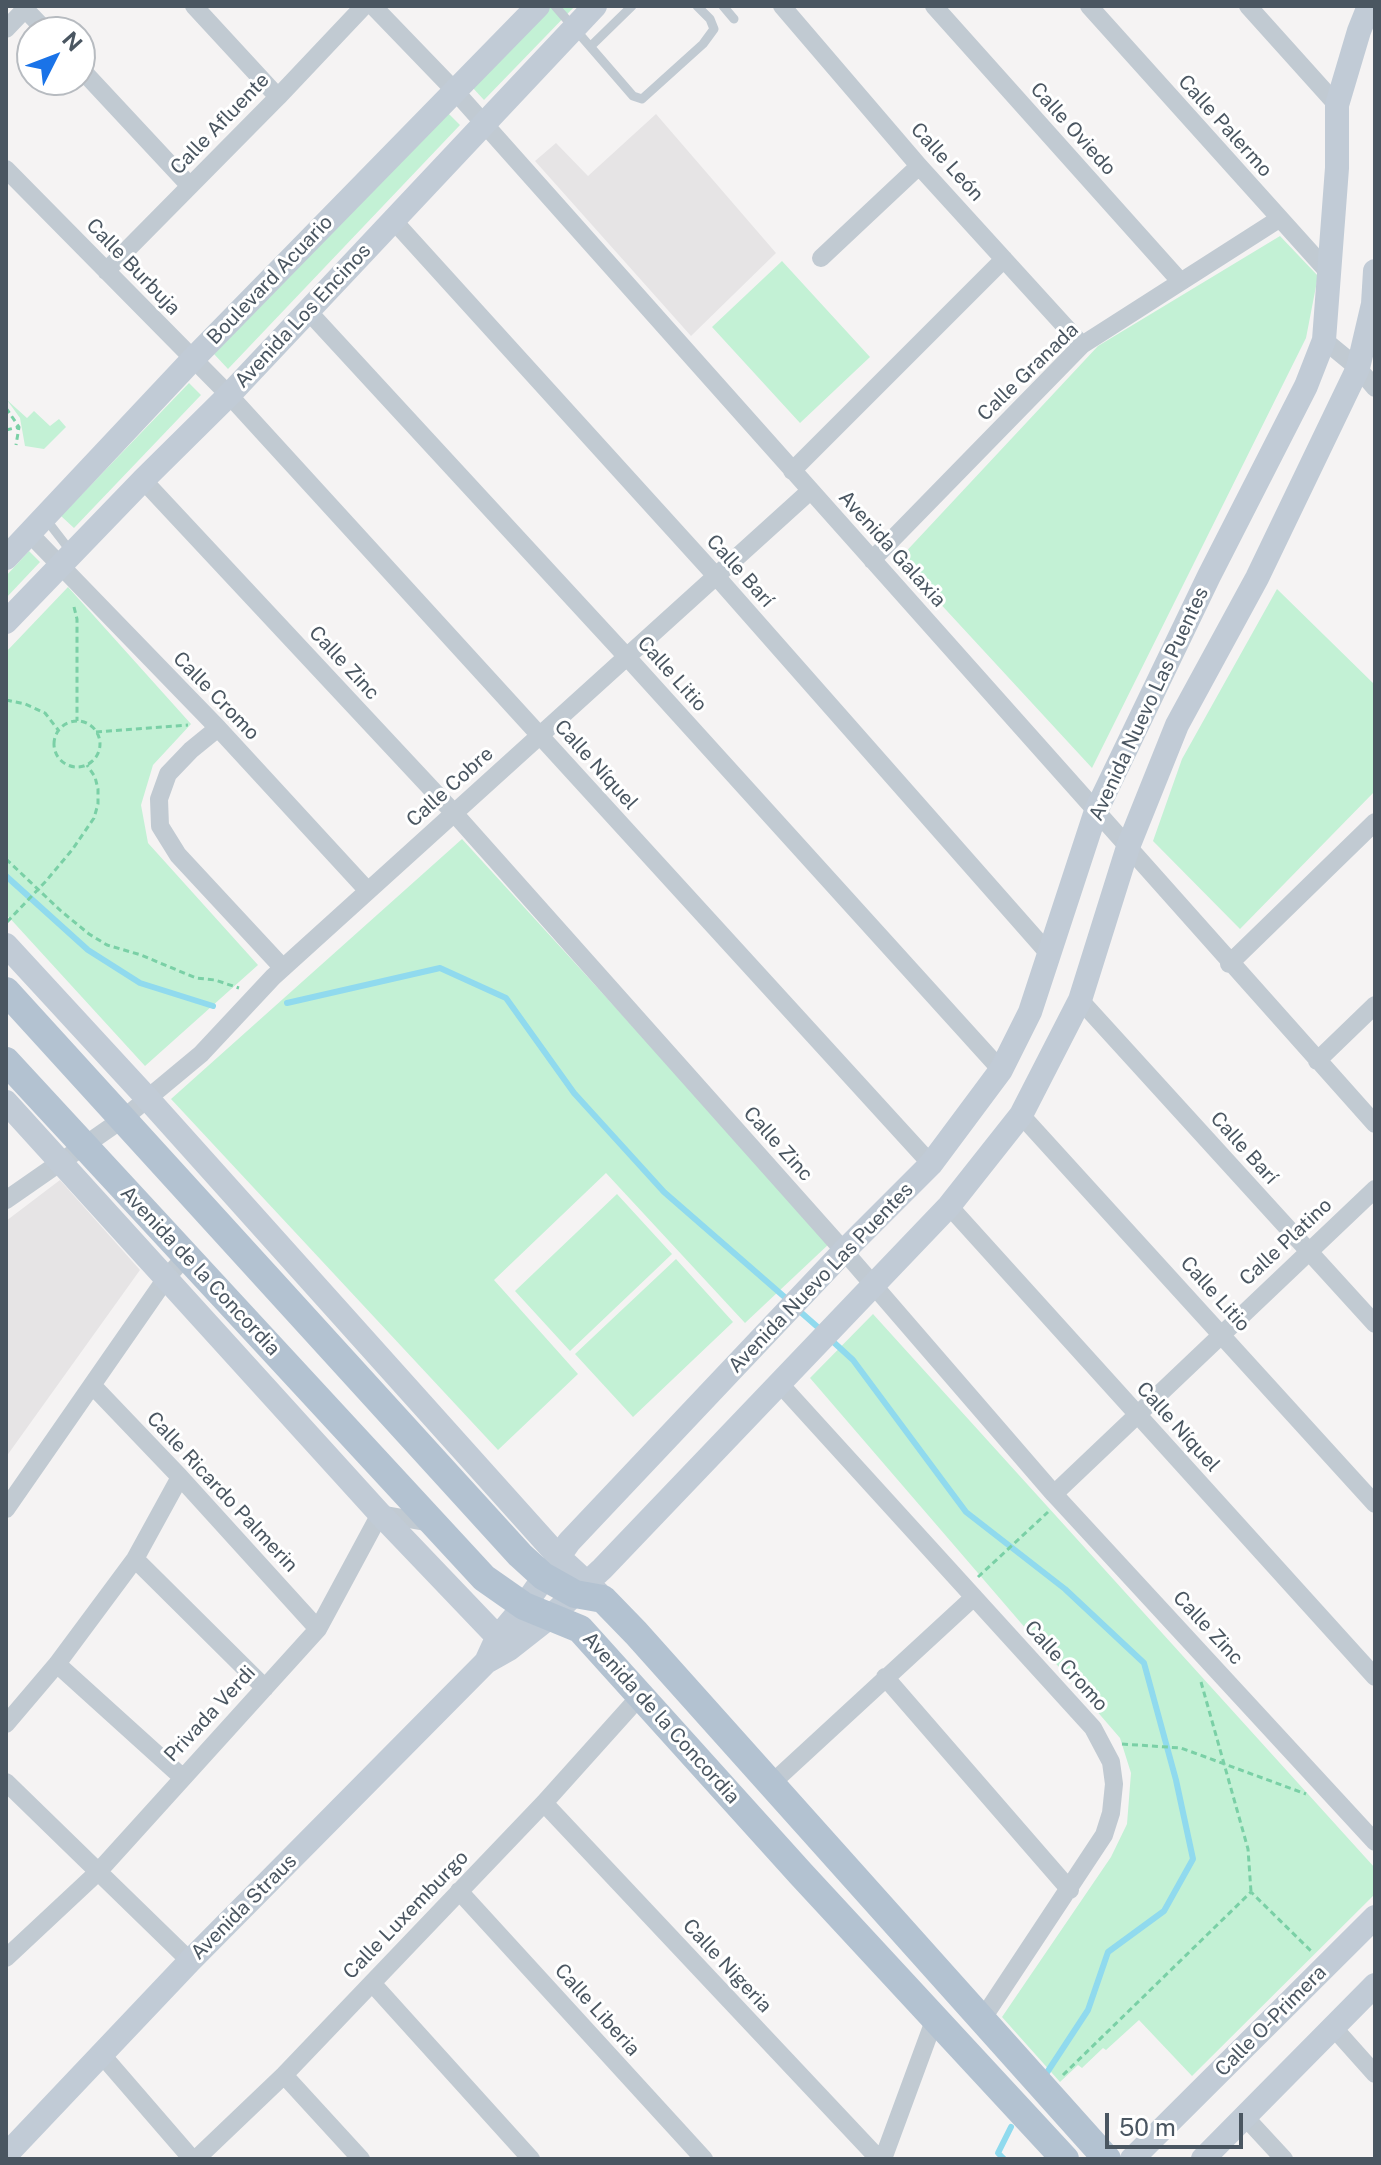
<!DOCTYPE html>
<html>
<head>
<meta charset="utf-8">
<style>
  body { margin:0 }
  #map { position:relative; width:1381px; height:2165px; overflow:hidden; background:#f5f3f3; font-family:"Public Sans",sans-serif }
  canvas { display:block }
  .frame { position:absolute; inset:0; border:8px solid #4a5661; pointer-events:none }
  .north { position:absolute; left:16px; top:16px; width:80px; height:80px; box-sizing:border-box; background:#fff; border:2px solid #b7bbc0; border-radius:50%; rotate:48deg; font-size:22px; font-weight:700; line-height:32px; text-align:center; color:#4a5661 }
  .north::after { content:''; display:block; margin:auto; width:28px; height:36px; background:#1a73e8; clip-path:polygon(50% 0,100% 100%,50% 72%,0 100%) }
  .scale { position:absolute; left:1105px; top:2113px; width:138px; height:36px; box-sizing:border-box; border:4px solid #4a5661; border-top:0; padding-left:10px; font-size:24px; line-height:28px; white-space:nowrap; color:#4a5661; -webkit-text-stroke:6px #fff; paint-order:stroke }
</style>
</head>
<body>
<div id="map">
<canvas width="1381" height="2165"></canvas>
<div class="frame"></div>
<div class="north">N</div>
<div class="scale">50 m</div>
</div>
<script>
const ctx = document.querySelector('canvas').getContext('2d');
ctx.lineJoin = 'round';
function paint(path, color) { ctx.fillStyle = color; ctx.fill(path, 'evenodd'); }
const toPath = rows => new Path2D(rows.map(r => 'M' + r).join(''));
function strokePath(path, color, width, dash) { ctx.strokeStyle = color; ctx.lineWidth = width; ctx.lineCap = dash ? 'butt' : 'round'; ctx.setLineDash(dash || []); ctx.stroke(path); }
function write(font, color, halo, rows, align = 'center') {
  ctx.font = font + ' "Public Sans",sans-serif'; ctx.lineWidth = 6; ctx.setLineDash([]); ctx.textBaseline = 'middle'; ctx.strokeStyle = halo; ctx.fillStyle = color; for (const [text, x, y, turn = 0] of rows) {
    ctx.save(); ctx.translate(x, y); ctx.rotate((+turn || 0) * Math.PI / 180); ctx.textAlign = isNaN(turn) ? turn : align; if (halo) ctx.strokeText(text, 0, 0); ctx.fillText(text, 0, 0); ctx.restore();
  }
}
const education = toPath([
  [656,114,776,253,691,336,535,161,556,143,588,176],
  [60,1180,140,1270,6,1457,6,1221]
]);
const green = toPath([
  [551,6,575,6,484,100,472,87],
  [448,113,460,125,228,369,214,354],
  [1280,236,1318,276,1306,338,1092,768,899,559,1098,346],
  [782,261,870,357,800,423,712,327],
  [189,383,201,395,74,528,61,516],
  [7,400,27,418,34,411,50,426,59,419,66,427,44,449,25,446,20,418],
  [29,551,40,562,6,598,6,576],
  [68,587,191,724,153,765,141,805,148,843,258,965,145,1066,6,914,6,652],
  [1277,589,1375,685,1375,791,1240,929,1153,841,1182,759],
  [462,839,830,1243,745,1323,606,1173,494,1280,578,1374,498,1450,171,1099],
  [617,1194,672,1254,570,1351,515,1291],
  [676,1259,733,1322,633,1417,575,1354],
  [873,1314,1375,1868,1375,1894,1192,2076,1139,2020,1106,2050,1103,2048,1082,2068,1078,2065,1060,2082,1002,2017,1111,1857,1127,1824,1131,1773,1120,1738,810,1378]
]);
const stream = toPath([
  [6,876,88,950,140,983,213,1006],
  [287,1003,440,968,506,998,574,1093,664,1192,788,1300],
  [796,1308,821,1330],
  [829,1338,853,1360,966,1512,1065,1589,1144,1663,1176,1780,1193,1859,1164,1911,1108,1952,1088,2010,1046,2074],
  [1004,2159,998,2153,1011,2127]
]);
const path = toPath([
  [6,408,19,427,16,445],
  [6,430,19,427],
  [74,607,77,619,77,721],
  [6,700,25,704,45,713,59,731],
  '54 744a23 23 0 1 1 46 0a23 23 0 1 1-46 0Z',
  [96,732,188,725],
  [6,859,61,911,89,934,107,945,141,955,196,978,215,980,239,988],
  [7,922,46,881,72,850,94,818,98,804,98,789,95,777,87,765],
  [978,1577,1048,1512],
  [1201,1682,1248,1849,1251,1892],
  [1122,1744,1181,1748,1306,1794],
  [1063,2075,1251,1892,1312,1952]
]);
const lane = toPath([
  [555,6,633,96,642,99,703,44,714,29,710,19,697,6],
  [723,6,734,19],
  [591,46,632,6],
  [45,518,72,553]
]);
const street = toPath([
  [194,6,278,97],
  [373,6,455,91,1375,1124],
  [782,6,919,166,1082,345],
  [934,6,1180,281],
  [1089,6,1330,274],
  [1248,6,1337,105],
  [25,9,47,32],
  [6,29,28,6],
  [80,68,190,186],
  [6,169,229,395,931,1164],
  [393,220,716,576,1050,955],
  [821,258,919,166],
  [106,271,278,97,364,6],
  [308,311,627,657,1001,1070],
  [1324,340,1358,368,1375,388],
  [792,471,1004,259],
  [143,480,454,813,844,1251,1054,1494,1375,1842],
  [29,533,218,728,368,891],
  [872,560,1082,345,1279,219],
  [218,728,191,750,168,774,159,799,160,826,178,855,283,968],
  [1229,964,1375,822],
  [1080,1000,1375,1324],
  [1317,1061,1375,1005],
  [1021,1115,1375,1504],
  [6,1200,124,1118,201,1054,273,977,810,491],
  [949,1206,1375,1677],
  [780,1384,1093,1728,1111,1762,1114,1784,1111,1813,1104,1835,981,2021],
  [93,1386,180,1477,318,1629],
  [1054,1494,1375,1189],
  [6,1509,167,1277,186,1256],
  [135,1559,265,1688],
  [57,1664,182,1777],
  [885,1677,1070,1890],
  [6,1724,57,1664,135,1559,180,1477],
  [6,1782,190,1961],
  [771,1784,974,1597],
  [544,1803,879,2159],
  [459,1891,704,2159],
  [6,1958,98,1872,318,1629,380,1514,431,1523],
  [372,1983,531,2159],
  [1333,2027,1375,2074],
  [102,2055,192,2159],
  [284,2075,361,2159],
  [1246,2118,1284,2159],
  [196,2159,284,2075,544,1803,641,1695],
  [883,2159,935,2018]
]);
const secondary = toPath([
  [6,558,192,360,538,6],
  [6,622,143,480,229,395,595,6],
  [6,945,148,1099,559,1557,599,1594],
  [6,1102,380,1514,508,1648],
  [486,1662,497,1638,524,1606,569,1542,844,1251,931,1164,1001,1070,1030,1012,1096,811,1209,576,1306,386,1324,340,1337,168,1337,105,1359,31,1369,6],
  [6,2155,190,1961,486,1662,509,1649,551,1616,602,1569,949,1206,1021,1115,1080,1000,1128,847,1177,725,1257,578,1358,368,1373,304,1375,271],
  [1132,2159,1375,1917],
  [1203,2159,1375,1985]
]);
const primary = toPath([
  [6,991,520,1555,543,1576,575,1594,603,1599,636,1633,1107,2159],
  [6,1061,484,1578,524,1606,580,1629,801,1874,1065,2159]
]);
const streetNames = [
  ["Calle Afluente",220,124,-46],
  ["Calle Palermo",1225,126,48],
  ["Calle Oviedo",1073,129,48],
  ["Calle León",947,162,48],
  ["Calle Burbuja",133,267,46],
  ["Boulevard Acuario",270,280,-46],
  ["Avenida Los Encinos",303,316,-47],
  ["Calle Granada",1028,372,-44],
  ["Avenida Galaxia",892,549,48],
  ["Calle Barí",740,571,48],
  ["Calle Zinc",344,663,47],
  ["Calle Litio",672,674,48],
  ["Calle Cromo",216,696,46],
  ["Avenida Nuevo Las Puentes",1149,704,-65],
  ["Calle Níquel",596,765,48],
  ["Calle Cobre",450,787,-42],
  ["Calle Zinc",778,1144,48],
  ["Calle Barí",1244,1148,48],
  ["Calle Platino",1286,1242,-43],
  ["Avenida de la Concordia",200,1271,47],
  ["Avenida Nuevo Las Puentes",821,1278,-46],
  ["Calle Litio",1215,1294,48],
  ["Calle Níquel",1178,1427,48],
  ["Calle Ricardo Palmerin",222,1492,47],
  ["Calle Zinc",1208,1628,47],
  ["Calle Cromo",1066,1666,48],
  ["Privada Verdi",210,1714,-47],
  ["Avenida de la Concordia",661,1718,48],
  ["Avenida Straus",244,1907,-45],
  ["Calle Luxemburgo",406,1915,-46],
  ["Calle Nigeria",727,1966,47],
  ["Calle Liberia",597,2010,48],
  ["Calle O-Primera",1271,2021,-45]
];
paint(education, '#e6e4e5');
paint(green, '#c3f1d5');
strokePath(stream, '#90daee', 6);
strokePath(path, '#7ad0a6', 3, [6, 4]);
strokePath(lane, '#c1cad2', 9);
strokePath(street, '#c1cad2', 18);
strokePath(secondary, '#c1cbd6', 24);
strokePath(primary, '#b3c2d1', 28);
write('20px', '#4a5661', '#fff', streetNames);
</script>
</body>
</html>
